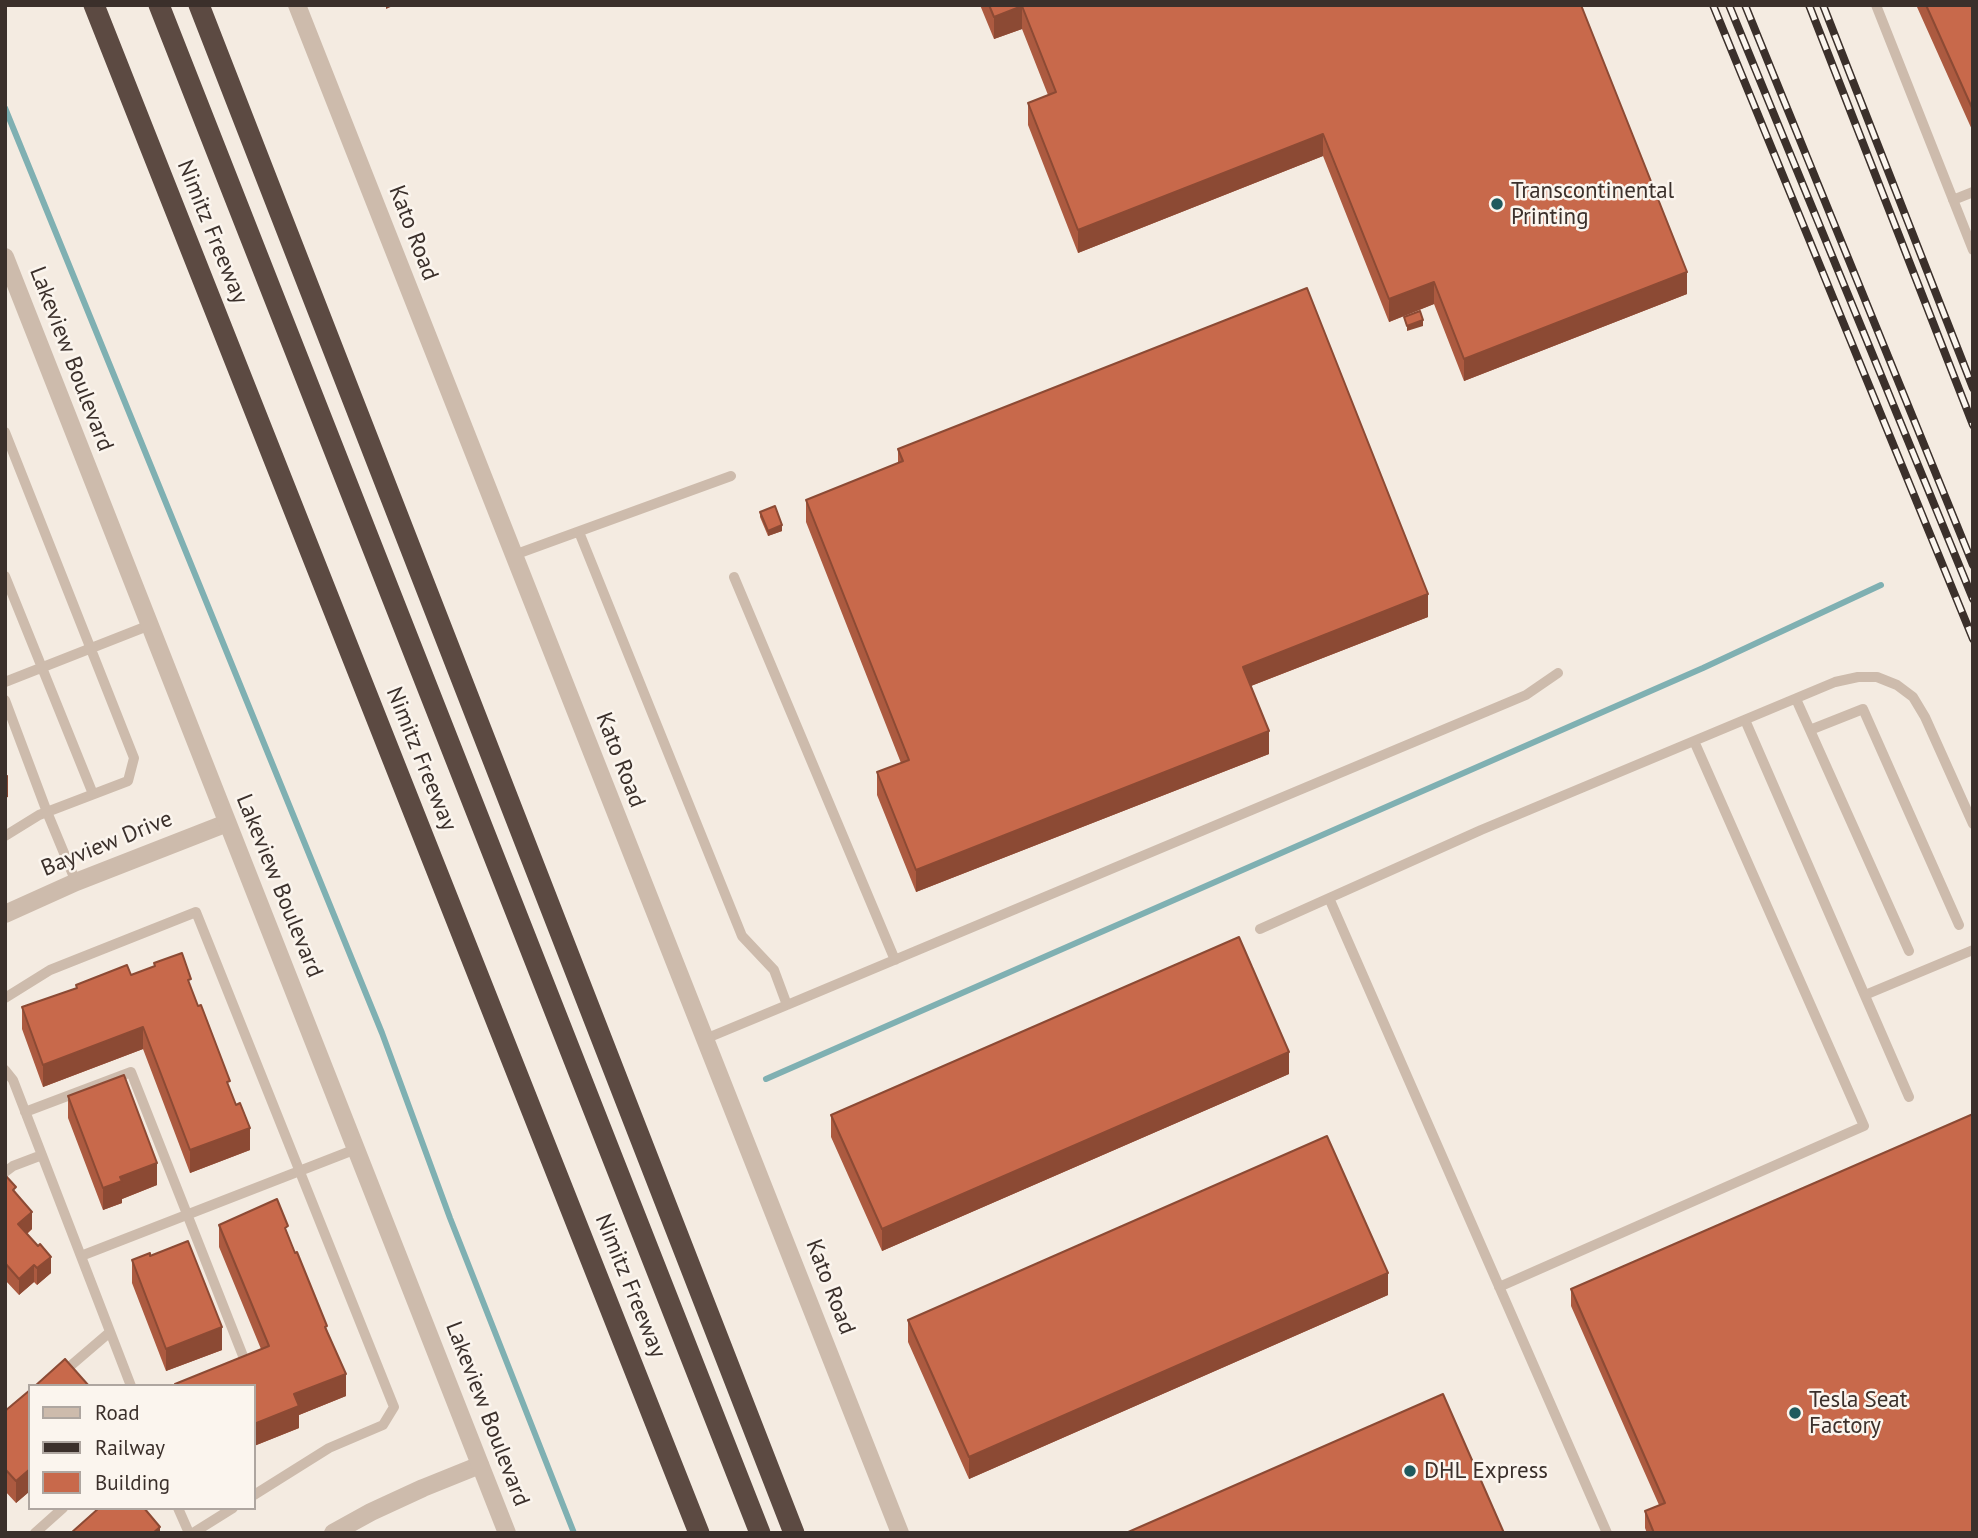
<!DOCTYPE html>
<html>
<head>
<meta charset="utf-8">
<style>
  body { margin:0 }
  #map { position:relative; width:1978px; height:1538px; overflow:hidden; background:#f4ebe1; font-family:"PT Sans",sans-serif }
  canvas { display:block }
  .frame { position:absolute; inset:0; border:7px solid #3b302b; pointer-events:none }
  .legend { position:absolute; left:28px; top:1384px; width:228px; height:126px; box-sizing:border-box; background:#fbf5ee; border:2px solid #aea6a0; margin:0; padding:9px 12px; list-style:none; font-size:21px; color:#3b302b }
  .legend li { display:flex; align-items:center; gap:14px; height:35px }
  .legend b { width:35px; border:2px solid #aea6a0 }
</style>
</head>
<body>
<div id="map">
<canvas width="1978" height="1538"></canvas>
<div class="frame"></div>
<ul class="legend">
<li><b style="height:9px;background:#cdbbac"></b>Road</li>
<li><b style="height:9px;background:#3b302b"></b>Railway</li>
<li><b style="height:19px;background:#c8694b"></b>Building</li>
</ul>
</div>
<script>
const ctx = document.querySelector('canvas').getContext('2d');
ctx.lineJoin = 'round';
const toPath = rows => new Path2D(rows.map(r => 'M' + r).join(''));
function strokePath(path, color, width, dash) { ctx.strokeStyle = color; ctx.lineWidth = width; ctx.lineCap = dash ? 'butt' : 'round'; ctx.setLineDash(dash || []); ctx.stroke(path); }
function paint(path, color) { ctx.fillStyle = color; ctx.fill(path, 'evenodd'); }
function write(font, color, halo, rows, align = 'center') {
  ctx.font = font + ' "PT Sans",sans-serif'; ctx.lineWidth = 5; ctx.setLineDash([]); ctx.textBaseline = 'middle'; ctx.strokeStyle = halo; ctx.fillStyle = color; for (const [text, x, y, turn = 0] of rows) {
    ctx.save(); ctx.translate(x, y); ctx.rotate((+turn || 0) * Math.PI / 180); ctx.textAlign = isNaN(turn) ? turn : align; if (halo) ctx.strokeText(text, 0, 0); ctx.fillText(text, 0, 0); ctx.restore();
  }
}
const stream = toPath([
  [5,108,382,1033,450,1218,574,1533],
  [766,1079,1703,668,1881,585]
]);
const service = toPath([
  [1876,5,1973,250],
  [1953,200,1973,192],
  [5,432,134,758,128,781,39,815,5,836],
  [579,532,742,936,774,970,787,1005,705,1039],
  [514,555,731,476],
  [5,576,93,794],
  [734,577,895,960],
  [5,682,150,625],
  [1796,699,1909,951],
  [5,700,47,812,76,882],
  [1745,720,1909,1097],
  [1810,730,1863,709,1959,925],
  [1329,898,1607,1533],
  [1260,929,1481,830,1835,682,1858,677,1877,677,1897,685,1913,697,1925,717,1973,824],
  [1865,995,1973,950],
  [5,998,50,970,196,912,394,1407,383,1425,329,1448,254,1495],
  [787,1005,1526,695,1558,673],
  [5,1070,13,1080,131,1386],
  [25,1112,131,1072,245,1361,238,1364],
  [5,1172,13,1166,42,1155],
  [81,1256,356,1149],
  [1499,1287,1864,1126,1694,741],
  [47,1386,110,1332],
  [178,1508,189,1533],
  [35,1533,63,1508],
  [193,1533,233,1508]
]);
const minor = toPath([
  [5,914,76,882,227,823],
  [333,1533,371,1512,423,1488,480,1465]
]);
const tertiary = toPath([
  [297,5,900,1533],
  [5,257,507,1533]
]);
const motorway = toPath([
  [94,5,699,1533],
  [159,5,760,1533],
  [199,5,794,1533]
]);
const rail = toPath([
  [1713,5,1973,639],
  [1729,5,1973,599],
  [1745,5,1973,565],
  [1809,5,1973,425],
  [1823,5,1973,388]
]);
const wall = toPath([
  [980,5,1581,5,1687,294,1464,381,1434,304,1389,322,1323,156,1078,253,1028,125,1028,103,1048,95,1022,29,994,39],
  [1917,5,1973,5,1973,132,1917,7],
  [898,449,1428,617,1251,686,1269,754,916,892,877,795,877,772,901,763,806,522,806,500,898,463],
  [760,512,782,531,768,536,760,517],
  [154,963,191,990,230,1091,250,1150,190,1173,143,1049,43,1087,22,1029,22,1007,76,988,76,985,131,975,154,967],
  [1289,1074,882,1251,831,1137,831,1115],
  [68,1096,157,1185,122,1199,122,1203,103,1210,68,1118],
  [5,1175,16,1193,32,1229,27,1234,51,1273,37,1285,34,1282,19,1295,5,1280],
  [219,1225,288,1235,327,1330,346,1396,299,1415,299,1428,254,1446,254,1386,175,1386,175,1384,261,1349,219,1247],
  [150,1256,222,1350,166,1371,132,1283,132,1260],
  [1571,1289,1973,1533,1647,1533,1645,1528,1645,1511,1659,1505,1571,1306],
  [1388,1295,969,1479,908,1342,908,1320],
  [30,1390,30,1491,16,1503,5,1491,5,1411]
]);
const shadedWall = toPath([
  [386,5,395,5,386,9],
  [1022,6,1022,29,994,39,994,17],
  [1323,134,1323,156,1078,253,1078,230],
  [1687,272,1687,294,1464,381,1464,359],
  [1434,282,1434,304,1389,322,1389,299],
  [1423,320,1423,326,1407,331,1407,326],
  [782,525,782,531,768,536,768,531],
  [1428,594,1428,617,1243,689,1243,667],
  [1269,731,1269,754,916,892,916,870],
  [8,775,8,797,5,798,5,776],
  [143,1027,143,1049,43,1087,43,1065],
  [1289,1052,1289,1074,882,1251,882,1229],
  [250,1128,250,1150,190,1173,190,1150],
  [157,1163,157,1185,122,1199,122,1203,103,1210,103,1188,120,1177],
  [32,1212,32,1229,18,1241,18,1224],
  [51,1257,51,1273,37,1285,37,1268],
  [34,1265,34,1282,19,1295,19,1279],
  [1388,1273,1388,1295,969,1479,969,1457],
  [222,1327,222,1350,166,1371,166,1349],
  [346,1374,346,1396,299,1415,299,1428,254,1446,254,1424,294,1394],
  [30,1469,30,1491,16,1503,16,1481],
  [160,1527,160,1533,153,1533]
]);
const building = toPath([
  [989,5,1581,5,1687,272,1464,359,1434,282,1389,299,1323,134,1078,230,1028,103,1056,92,1022,6,994,17,989,5],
  [1926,5,1973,5,1973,110,1926,5],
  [1307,288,1428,594,1243,667,1269,731,916,870,877,772,909,760,806,500,903,461,898,449,1307,288],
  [1420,311,1423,320,1407,326,1404,317,1420,311],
  [775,506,782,525,768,531,760,512,775,506],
  [1239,937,1289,1052,882,1229,831,1115,1239,937],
  [182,953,191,979,188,980,198,1006,201,1005,230,1081,227,1082,236,1105,240,1103,250,1128,190,1150,143,1027,43,1065,22,1007,77,988,76,985,127,965,131,975,155,966,154,963,182,953],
  [124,1075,157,1163,120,1177,122,1181,103,1188,68,1096,124,1075],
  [1973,1114,1973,1533,1654,1533,1645,1511,1665,1503,1571,1289,1973,1114],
  [1327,1136,1388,1273,969,1457,908,1320,1327,1136],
  [5,1175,16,1187,13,1190,32,1212,18,1224,38,1246,40,1244,51,1257,37,1268,34,1265,19,1279,5,1263,5,1175],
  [277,1199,288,1226,285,1228,295,1253,297,1252,327,1326,325,1327,346,1374,294,1394,299,1406,254,1424,254,1386,176,1386,175,1384,269,1346,219,1225,277,1199],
  [188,1241,222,1327,166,1349,132,1260,150,1253,150,1256,188,1241],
  [65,1359,89,1386,35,1386,65,1359],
  [30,1390,30,1469,16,1481,5,1469,5,1411,30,1390],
  [1443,1394,1504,1533,1126,1533,1443,1394],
  [99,1508,144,1508,160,1527,153,1533,71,1533,99,1508]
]);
const markers = [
  [1497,204,7,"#1f5a5e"],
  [1795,1413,7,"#1f5a5e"],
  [1410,1471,7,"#1f5a5e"]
];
const poiNames = [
  ["Transcontinental",1511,191],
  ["Printing",1511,217],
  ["Tesla Seat",1809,1400],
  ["Factory",1809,1426],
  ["DHL Express",1424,1471]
];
const streetNames = [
  ["Nimitz Freeway",212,232,68],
  ["Kato Road",413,233,69],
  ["Lakeview Boulevard",71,359,69],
  ["Nimitz Freeway",421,759,68],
  ["Kato Road",620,760,69],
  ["Bayview Drive",107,844,-22],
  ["Lakeview Boulevard",279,886,68],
  ["Nimitz Freeway",630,1286,68],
  ["Kato Road",830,1287,69],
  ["Lakeview Boulevard",487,1414,69]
];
strokePath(stream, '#7fb0b2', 6);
strokePath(service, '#cdbbac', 10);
strokePath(minor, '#cdbbac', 18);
strokePath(tertiary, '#cdbbac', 18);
strokePath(motorway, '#5c4a42', 21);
strokePath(rail, '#3b302b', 8);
strokePath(rail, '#fbf5ee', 5, [16]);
paint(wall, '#ac5a40');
paint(shadedWall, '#8c4a34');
paint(building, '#c8694b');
strokePath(building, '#8c4a34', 2);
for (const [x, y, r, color] of markers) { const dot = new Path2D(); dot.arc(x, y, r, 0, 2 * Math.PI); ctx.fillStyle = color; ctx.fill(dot); strokePath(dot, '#fbf5ee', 2.5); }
write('23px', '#3b302b', '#fbf5ee', poiNames, 'left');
write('23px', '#3b302b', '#fbf5ee', streetNames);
</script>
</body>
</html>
